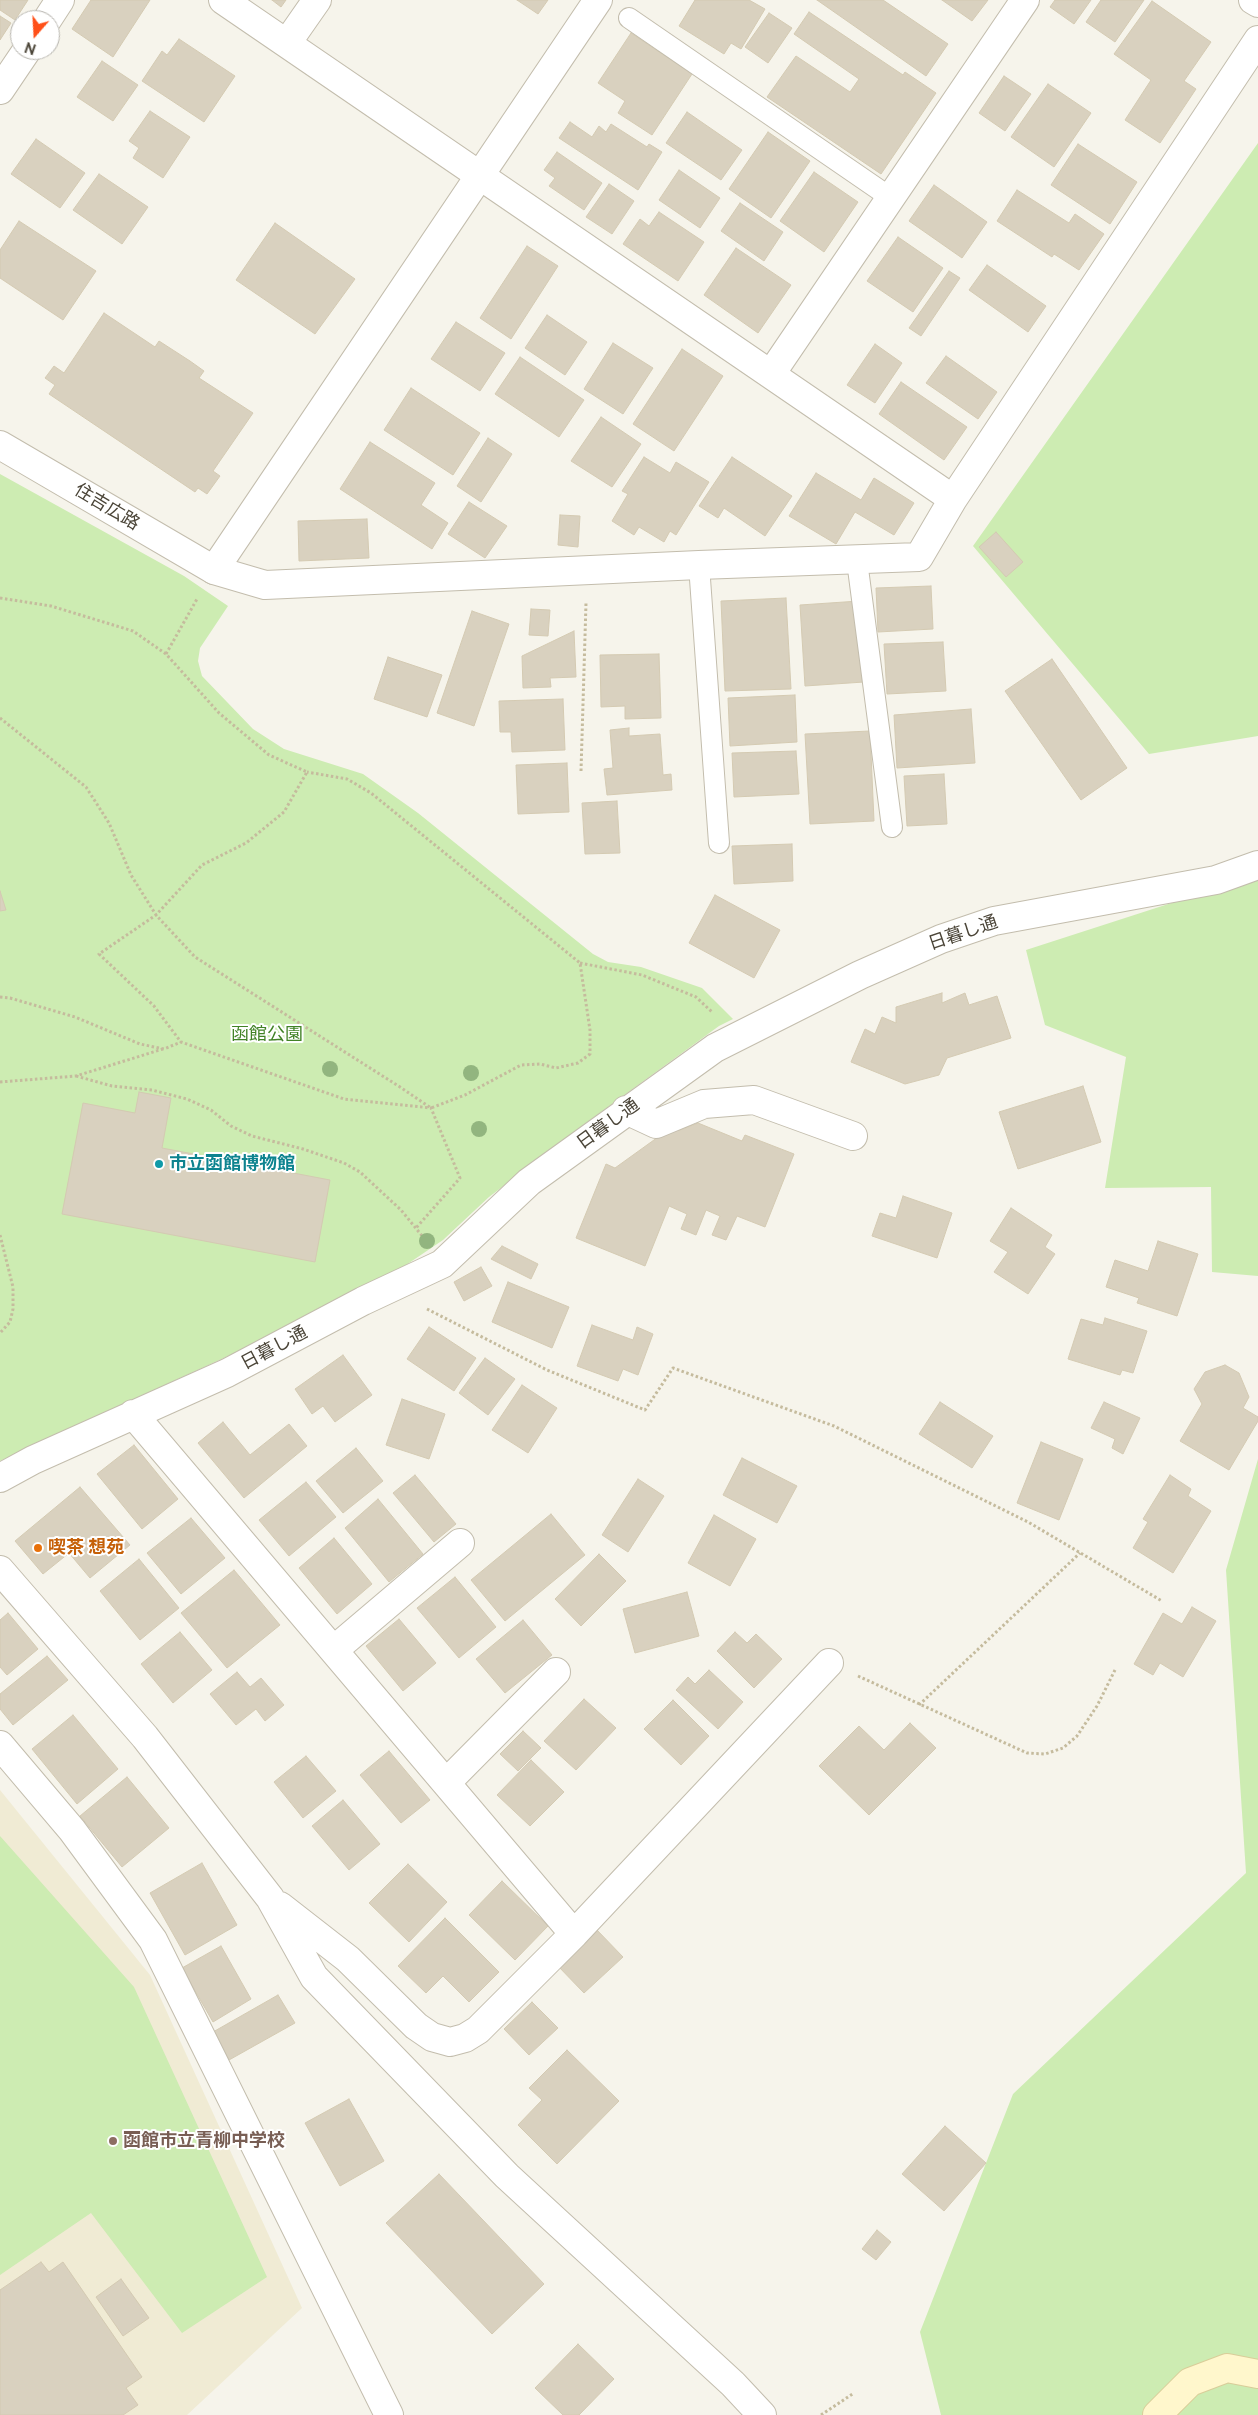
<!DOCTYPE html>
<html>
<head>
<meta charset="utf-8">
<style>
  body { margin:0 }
  #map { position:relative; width:1258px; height:2415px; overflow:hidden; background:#f6f4eb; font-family:Raleway,sans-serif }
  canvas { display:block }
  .north { position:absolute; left:10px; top:10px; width:50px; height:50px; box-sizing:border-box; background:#fff; border:1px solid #b7b5af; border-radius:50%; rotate:199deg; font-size:14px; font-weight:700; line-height:20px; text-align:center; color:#4b4538 }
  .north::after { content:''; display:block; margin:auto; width:18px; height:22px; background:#ff5019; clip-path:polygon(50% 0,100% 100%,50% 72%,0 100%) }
</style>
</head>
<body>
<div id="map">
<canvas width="1258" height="2415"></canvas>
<div class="north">N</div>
</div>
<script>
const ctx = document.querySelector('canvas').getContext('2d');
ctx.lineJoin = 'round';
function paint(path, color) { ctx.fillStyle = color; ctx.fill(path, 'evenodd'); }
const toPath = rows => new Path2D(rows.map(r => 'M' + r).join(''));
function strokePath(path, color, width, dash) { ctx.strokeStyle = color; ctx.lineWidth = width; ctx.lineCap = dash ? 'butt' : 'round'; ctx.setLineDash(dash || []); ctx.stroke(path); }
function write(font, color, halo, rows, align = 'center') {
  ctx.font = font + ' Raleway,"Noto Sans JP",sans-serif'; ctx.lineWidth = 4; ctx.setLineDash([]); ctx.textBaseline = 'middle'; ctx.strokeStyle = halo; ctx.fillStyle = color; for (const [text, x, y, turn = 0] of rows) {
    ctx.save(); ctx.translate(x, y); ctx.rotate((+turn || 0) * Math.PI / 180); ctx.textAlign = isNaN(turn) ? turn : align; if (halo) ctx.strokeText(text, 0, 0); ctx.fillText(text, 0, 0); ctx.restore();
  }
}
const education = toPath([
  [0,1790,150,1975,302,2308,187,2415,0,2415]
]);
const green = toPath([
  [1258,143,1258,736,1149,754,973,546],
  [0,474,184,576,228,606,200,648,198,661,202,676,253,729,284,749,363,774,418,813,593,954,608,962,641,967,702,988,733,1019,719,1026,586,1123,489,1197,443,1240,406,1265,239,1351,0,1461],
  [1258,875,1258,1276,1212,1272,1211,1187,1105,1188,1126,1057,1045,1025,1026,950],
  [1258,1459,1258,2415,941,2415,920,2332,1013,2094,1246,1873,1226,1570],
  [0,1836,134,1987,267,2277,182,2333,91,2213,0,2275]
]);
const building = toPath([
  [0,0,28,0,15,20,0,10,0,0],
  [91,0,150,0,113,57,72,29,91,0],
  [272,0,286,0,281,7,272,0],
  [517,0,548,0,538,14,517,0],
  [695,0,749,0,765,9,741,49,731,43,724,54,679,26,695,0],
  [817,0,883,0,948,44,926,76,817,0],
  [942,0,988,0,972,21,942,0],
  [1055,0,1091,0,1074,24,1050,7,1055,0],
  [1101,0,1144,0,1115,42,1086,22,1101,0],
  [1152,1,1211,42,1184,81,1196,89,1160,143,1125,120,1151,80,1114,54,1152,1],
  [809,12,903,75,905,72,936,93,881,174,767,97,796,56,850,92,859,79,794,34,809,12],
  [769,13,792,28,768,63,745,47,769,13],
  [0,16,11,23,0,40,0,16],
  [631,33,692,74,652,135,618,113,625,101,598,83,631,33],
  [179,39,235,76,204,122,142,81,162,51,167,55,179,39],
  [102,61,138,85,113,121,77,97,102,61],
  [1004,76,1031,94,1005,131,979,113,1004,76],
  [1048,84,1091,113,1054,167,1011,137,1048,84],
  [150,111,190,137,163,178,133,158,139,148,129,141,150,111],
  [687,112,742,150,721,180,666,143,687,112],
  [570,122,592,137,599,126,606,132,611,124,647,147,649,144,662,152,638,190,559,138,570,122],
  [768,132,810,161,771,218,729,189,768,132],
  [36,139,85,173,60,208,11,174,36,139],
  [1078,144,1137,182,1110,224,1051,185,1078,144],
  [557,152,602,183,584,210,549,186,555,178,544,170,557,152],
  [679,170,720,198,700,228,659,200,679,170],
  [814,172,858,202,824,252,780,221,814,172],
  [99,174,148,207,122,244,73,210,99,174],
  [609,184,634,201,612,234,586,217,609,184],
  [934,185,987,222,962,258,909,221,934,185],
  [1017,190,1069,223,1075,214,1104,234,1079,270,1054,254,1052,257,997,221,1017,190],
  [740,203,783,232,764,261,721,231,740,203],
  [659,212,704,242,678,281,623,244,640,219,649,226,659,212],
  [19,221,96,271,63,320,0,278,0,250,19,221],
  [275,223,355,279,315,334,236,280,275,223],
  [898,237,943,268,913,312,867,281,898,237],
  [527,246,558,266,511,339,480,318,527,246],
  [736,248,791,285,758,333,704,295,736,248],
  [987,265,1046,306,1028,332,969,290,987,265],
  [949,271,960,278,921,336,909,328,949,271],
  [104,313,155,347,159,341,190,361,204,371,199,378,253,413,213,471,220,476,207,494,198,488,195,492,49,394,55,385,45,378,54,366,64,373,104,313],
  [547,315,587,342,565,375,525,348,547,315],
  [456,322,505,353,480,391,431,359,456,322],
  [613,343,653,368,623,414,584,389,613,343],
  [875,344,902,363,875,403,847,385,875,344],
  [682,349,723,376,674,451,633,424,682,349],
  [946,356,997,392,978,419,926,383,946,356],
  [520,357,584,400,559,437,495,394,520,357],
  [901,382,967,427,944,460,879,414,901,382],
  [411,388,480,433,453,475,384,430,411,388],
  [601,417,641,444,612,487,571,461,601,417],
  [488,438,512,454,481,502,457,486,488,438],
  [370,442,435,483,421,505,448,523,432,549,340,489,370,442],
  [644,457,670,473,676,462,709,482,676,535,670,531,664,542,639,527,634,535,612,521,628,494,622,491,644,457],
  [732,457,792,496,765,536,724,508,718,518,699,506,732,457],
  [816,473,861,500,874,478,914,503,894,535,855,512,836,544,789,516,816,473],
  [469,502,507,526,485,558,448,534,469,502],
  [560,515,580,516,578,547,558,545,560,515],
  [367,519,369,558,299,561,298,521,367,519],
  [996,532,1023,562,1006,577,979,547,996,532],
  [931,586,933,629,878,632,876,588,931,586],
  [786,598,791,689,725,691,721,601,786,598],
  [859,601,864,682,805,686,800,605,859,601],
  [531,609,550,610,548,636,529,635,531,609],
  [472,611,509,624,474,726,437,713,472,611],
  [574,631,576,677,550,678,551,687,523,688,522,656,574,631],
  [943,642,946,691,887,694,884,644,943,642],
  [659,654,661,718,625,719,625,706,601,707,600,655,659,654],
  [388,657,442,675,427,717,374,699,388,657],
  [1052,659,1127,768,1081,800,1005,691,1052,659],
  [795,695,797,742,730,746,728,698,795,695],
  [563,699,565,750,512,752,511,732,500,732,499,701,563,699],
  [971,709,975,763,897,768,894,715,971,709],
  [629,728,629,736,660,734,663,775,671,774,672,790,607,795,604,769,613,768,610,730,629,728],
  [870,731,874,821,810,824,805,734,870,731],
  [796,751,799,794,734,797,732,753,796,751],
  [567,763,569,812,518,814,516,765,567,763],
  [944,774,947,824,907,826,904,776,944,774],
  [617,801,620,853,585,854,582,803,617,801],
  [792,844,793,881,734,884,732,846,792,844],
  [0,891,6,910,0,911,0,891],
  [715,895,780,930,754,978,689,943,715,895],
  [942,993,942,1003,965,993,969,1005,997,996,1011,1038,947,1058,939,1075,905,1084,851,1062,865,1029,875,1034,882,1017,896,1023,896,1007,942,993],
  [1083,1086,1101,1142,1018,1169,999,1112,1083,1086],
  [139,1092,171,1098,162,1148,330,1180,315,1262,62,1214,83,1103,135,1113,139,1092],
  [698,1123,742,1141,745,1135,794,1154,765,1227,737,1216,726,1240,712,1235,720,1216,706,1210,696,1235,681,1229,687,1214,669,1206,645,1266,576,1238,606,1164,615,1168,672,1127,680,1130,698,1123],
  [903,1196,952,1213,937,1258,872,1236,880,1213,896,1218,903,1196],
  [1011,1208,1052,1235,1045,1247,1055,1254,1028,1294,994,1272,1008,1252,990,1241,1011,1208],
  [1158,1241,1198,1254,1177,1316,1137,1303,1139,1298,1106,1287,1115,1260,1148,1271,1158,1241],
  [502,1246,538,1264,531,1279,491,1259,502,1246],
  [481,1267,492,1286,464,1301,454,1282,481,1267],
  [508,1282,569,1307,552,1348,492,1322,508,1282],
  [1105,1318,1147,1331,1133,1373,1122,1370,1120,1375,1068,1359,1081,1319,1103,1325,1105,1318],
  [592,1325,633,1340,637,1327,653,1334,638,1375,623,1369,618,1381,577,1366,592,1325],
  [429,1327,476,1358,454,1391,407,1359,429,1327],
  [343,1355,372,1395,335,1422,323,1406,312,1414,295,1389,343,1355],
  [485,1358,515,1379,488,1415,459,1393,485,1358],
  [1225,1365,1239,1373,1249,1397,1243,1408,1258,1417,1258,1421,1229,1470,1180,1441,1202,1404,1194,1389,1205,1372,1225,1365],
  [522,1385,557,1408,528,1453,492,1430,522,1385],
  [402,1399,445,1414,429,1459,386,1445,402,1399],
  [940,1402,993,1436,972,1468,919,1434,940,1402],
  [1104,1402,1140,1418,1123,1454,1112,1448,1115,1439,1091,1428,1104,1402],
  [223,1422,250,1455,289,1424,307,1446,244,1498,198,1443,223,1422],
  [1041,1442,1083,1459,1059,1520,1017,1503,1041,1442],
  [134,1445,178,1499,142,1529,97,1474,134,1445],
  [356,1448,383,1481,343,1513,316,1481,356,1448],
  [742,1458,797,1486,777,1523,723,1495,742,1458],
  [415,1475,456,1524,434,1542,393,1493,415,1475],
  [1170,1475,1191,1489,1188,1496,1211,1511,1173,1573,1133,1548,1148,1522,1143,1519,1170,1475],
  [638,1479,664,1496,628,1552,602,1535,638,1479],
  [306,1482,336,1517,289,1556,259,1520,306,1482],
  [80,1487,130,1545,90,1578,69,1553,43,1574,15,1541,80,1487],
  [378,1499,423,1554,389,1582,345,1528,378,1499],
  [551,1514,585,1555,505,1621,471,1580,551,1514],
  [714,1515,756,1539,730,1586,688,1563,714,1515],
  [191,1518,225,1558,181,1594,147,1553,191,1518],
  [334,1538,372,1584,337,1614,299,1568,334,1538],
  [599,1554,626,1581,581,1626,555,1599,599,1554],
  [139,1559,179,1608,140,1640,100,1591,139,1559],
  [234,1570,280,1625,227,1668,181,1613,234,1570],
  [455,1577,496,1627,459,1658,417,1608,455,1577],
  [687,1592,699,1636,635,1653,623,1609,687,1592],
  [1192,1607,1216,1621,1183,1677,1160,1663,1153,1675,1134,1664,1163,1613,1182,1624,1192,1607],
  [8,1613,38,1649,7,1675,0,1667,0,1620,8,1613],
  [399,1619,436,1663,403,1691,366,1646,399,1619],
  [523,1620,552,1655,505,1693,476,1659,523,1620],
  [180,1632,212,1670,173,1703,141,1664,180,1632],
  [735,1632,747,1643,756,1634,782,1659,754,1688,717,1651,735,1632],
  [47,1656,68,1680,13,1725,0,1709,0,1694,47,1656],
  [709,1670,743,1702,718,1729,676,1690,688,1677,695,1684,709,1670],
  [237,1672,250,1687,261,1678,284,1705,265,1721,256,1709,236,1725,210,1694,237,1672],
  [584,1699,616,1728,576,1770,544,1741,584,1699],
  [673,1700,709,1736,681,1765,644,1729,673,1700],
  [73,1715,118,1769,77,1804,32,1749,73,1715],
  [910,1723,936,1748,869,1815,819,1766,859,1726,884,1750,910,1723],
  [523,1731,541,1748,518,1771,500,1754,523,1731],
  [389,1751,430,1800,401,1823,360,1775,389,1751],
  [306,1756,336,1791,303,1818,274,1782,306,1756],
  [531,1760,564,1792,530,1826,497,1795,531,1760],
  [127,1777,169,1828,122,1867,80,1816,127,1777],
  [343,1800,380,1844,349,1870,312,1826,343,1800],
  [202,1863,237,1925,185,1955,150,1893,202,1863],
  [408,1864,447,1902,409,1942,369,1903,408,1864],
  [502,1881,548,1926,515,1960,469,1915,502,1881],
  [445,1918,499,1972,469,2002,443,1976,426,1993,398,1966,445,1918],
  [596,1929,623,1957,584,1993,557,1965,596,1929],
  [221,1946,251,1999,213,2022,182,1968,221,1946],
  [278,1995,295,2023,229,2060,213,2032,278,1995],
  [532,2002,558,2028,529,2055,504,2029,532,2002],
  [567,2050,619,2101,557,2164,518,2125,542,2100,529,2088,567,2050],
  [349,2099,384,2161,340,2186,305,2123,349,2099],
  [945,2126,986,2163,944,2211,902,2174,945,2126],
  [439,2174,544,2284,492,2334,386,2223,439,2174],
  [877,2230,891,2242,876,2260,862,2249,877,2230],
  [41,2262,49,2272,63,2262,142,2377,126,2388,138,2405,123,2415,0,2415,0,2290,41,2262],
  [121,2279,149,2318,123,2336,96,2297,121,2279],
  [578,2344,614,2379,579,2415,563,2415,535,2388,578,2344]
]);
const path = toPath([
  [0,598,51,606,133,631,166,654,219,713,269,755,307,772,284,812,246,843,202,865,156,915,99,954,154,1006,181,1042,344,1099,431,1108,460,1178,416,1228],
  [166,654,197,599],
  [0,718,86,787,109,823,131,875,156,915,195,957,400,1087,431,1108,465,1095,521,1065,540,1064,556,1068,578,1063,590,1054,590,1030,580,963,371,793,347,779,307,772],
  [581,771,586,603],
  [580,963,642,975,696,997,712,1012],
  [0,997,10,998,75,1017,140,1044,164,1049,181,1042],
  [76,1076,112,1086,152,1090,187,1099,211,1110,231,1126,252,1136,303,1149,344,1163,360,1172,401,1210,423,1237],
  [0,1082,76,1076,163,1049],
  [0,1235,13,1287,13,1309,10,1322,0,1333],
  [427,1309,547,1370,645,1410,673,1368,834,1426,1028,1522,1162,1601],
  [858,1676,1027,1753,1045,1754,1063,1748,1077,1736,1097,1706,1116,1668],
  [919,1705,1080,1553],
  [821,2415,854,2393]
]);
const service = toPath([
  [629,18,891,198],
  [857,561,892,827],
  [699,565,719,843]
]);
const minor = toPath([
  [223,0,953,499],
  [47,20,60,0],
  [287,43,317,0],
  [0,90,27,50],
  [771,374,1025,0],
  [0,445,214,570,265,585,699,565,919,557,953,499,1258,40],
  [626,1110,656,1124,704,1104,754,1100,853,1136],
  [133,1414,574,1934,478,2030,465,2038,450,2042,432,2037,416,2026,348,1959,280,1906],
  [0,1478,33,1460,227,1373,363,1301,442,1264,529,1182,715,1048,860,975,941,939,994,921,1216,880,1258,865],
  [0,1570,145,1737,270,1898,314,1977,507,2176,733,2384,762,2415],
  [335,1649,460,1543],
  [0,1745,72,1830,153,1940,389,2415],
  [447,1782,556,1672],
  [574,1934,829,1663]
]);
const tertiary = toPath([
  [1253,0,1258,3],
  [214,570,598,0]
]);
const secondary = toPath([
  [1157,2415,1190,2382,1227,2368,1258,2374]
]);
const trees = [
  [330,1069],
  [471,1073],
  [479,1129],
  [427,1241]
];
const markers = [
  [159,1164,5,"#0f9aa8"],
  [38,1548,5,"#e8710a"],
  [113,2141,5,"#8d6e63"]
];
const streetNames = [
  ["住吉広路",107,507,31],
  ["日暮し通",963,933,-19],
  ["日暮し通",608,1124,-36],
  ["日暮し通",274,1348,-28]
];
const parkNames = [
  ["函館公園",267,1035]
];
const cultureNames = [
  ["市立函館博物館",169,1164]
];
const foodNames = [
  ["喫茶 想苑",48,1548]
];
const educationNames = [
  ["函館市立青柳中学校",123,2141]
];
paint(education, '#f0ebd4');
paint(green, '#cdecb2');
paint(building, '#d9d1bf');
strokePath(building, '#d4cab2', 1);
strokePath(service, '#c3bdad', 22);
strokePath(minor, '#c3bdad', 30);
strokePath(tertiary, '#c3bdad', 30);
strokePath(secondary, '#d9cd99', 30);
strokePath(path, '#c5bb9d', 3, [2.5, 2.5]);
strokePath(service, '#fff', 20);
strokePath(minor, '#fff', 28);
strokePath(tertiary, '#fff', 28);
strokePath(secondary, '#fff7cc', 28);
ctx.fillStyle = '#92b57f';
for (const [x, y] of trees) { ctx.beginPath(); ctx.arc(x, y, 8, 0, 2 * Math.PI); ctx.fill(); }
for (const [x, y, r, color] of markers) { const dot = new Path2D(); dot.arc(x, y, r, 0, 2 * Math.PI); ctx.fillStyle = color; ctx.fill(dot); strokePath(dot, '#fff', 2); }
write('18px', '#4b4538', '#fff', streetNames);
write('18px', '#418226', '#fff', parkNames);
write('bold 18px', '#0d838f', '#fff', cultureNames, 'left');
write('bold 18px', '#c56008', '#fff', foodNames, 'left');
write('bold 18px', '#785e54', '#fff', educationNames, 'left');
</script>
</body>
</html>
